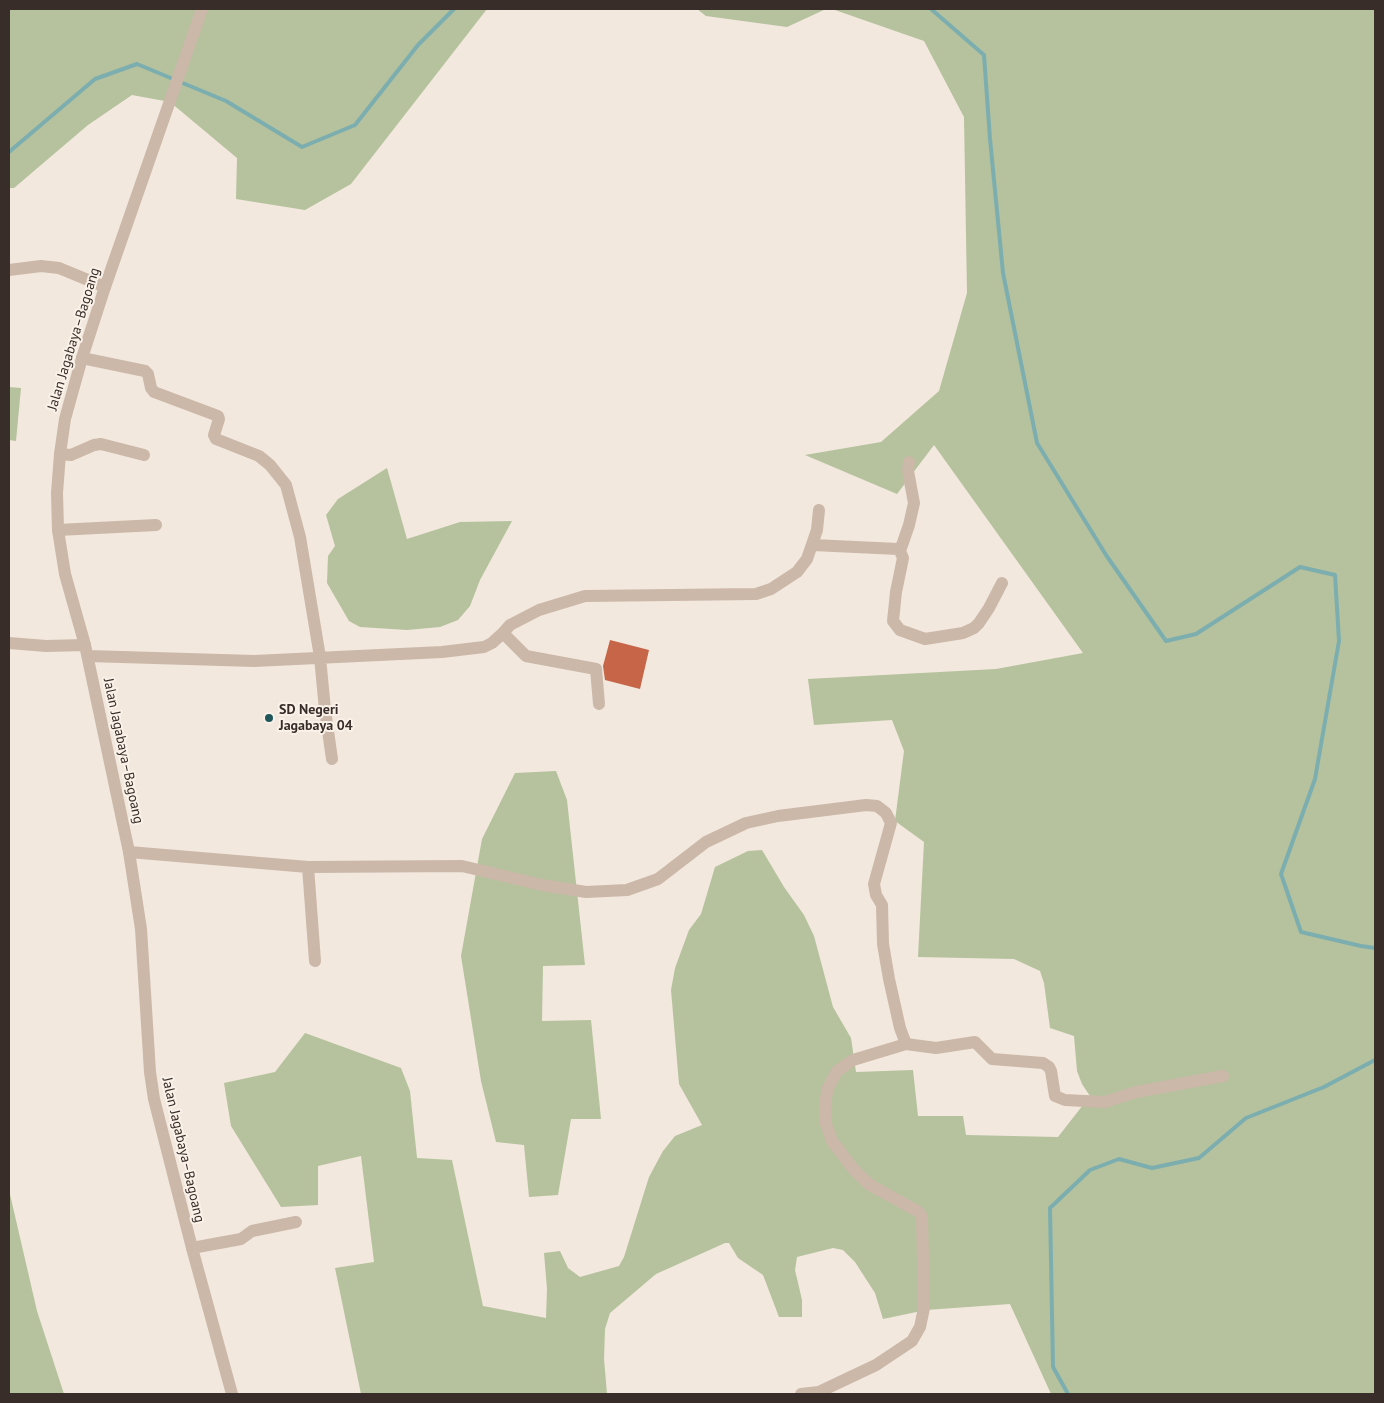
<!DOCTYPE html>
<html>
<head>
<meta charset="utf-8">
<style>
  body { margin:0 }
  #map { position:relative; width:1384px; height:1403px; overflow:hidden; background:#f2e8dd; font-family:"PT Sans",sans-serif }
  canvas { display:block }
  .frame { position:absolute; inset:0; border:10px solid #382d29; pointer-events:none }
</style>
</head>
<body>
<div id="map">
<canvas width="1384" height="1403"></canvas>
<div class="frame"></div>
</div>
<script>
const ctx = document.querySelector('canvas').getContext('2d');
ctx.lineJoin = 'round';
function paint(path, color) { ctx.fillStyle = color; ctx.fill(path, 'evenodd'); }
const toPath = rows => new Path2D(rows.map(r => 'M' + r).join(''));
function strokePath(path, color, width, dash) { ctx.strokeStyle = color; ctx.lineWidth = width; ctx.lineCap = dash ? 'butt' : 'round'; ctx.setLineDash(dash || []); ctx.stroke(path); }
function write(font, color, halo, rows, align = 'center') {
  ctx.font = font + ' "PT Sans",sans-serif'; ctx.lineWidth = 4; ctx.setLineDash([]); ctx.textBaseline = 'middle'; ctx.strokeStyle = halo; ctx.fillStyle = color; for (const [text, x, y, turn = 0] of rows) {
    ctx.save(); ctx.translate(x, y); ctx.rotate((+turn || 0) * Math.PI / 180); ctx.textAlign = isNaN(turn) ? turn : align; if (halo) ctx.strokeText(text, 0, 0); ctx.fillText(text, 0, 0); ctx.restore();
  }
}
const green = toPath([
  [9,9,487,9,351,184,305,210,236,199,237,158,170,102,132,95,88,125,14,188,9,188],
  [697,9,826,9,787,27,706,16],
  [832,9,1375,9,1375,1394,1051,1394,1010,1304,926,1310,883,1319,875,1293,855,1262,843,1250,833,1248,797,1257,795,1270,802,1300,802,1317,779,1317,763,1275,738,1258,729,1243,725,1243,656,1274,610,1313,605,1329,604,1359,607,1394,361,1394,335,1268,374,1262,361,1156,318,1166,318,1205,281,1207,231,1126,224,1083,275,1072,305,1033,401,1068,410,1091,417,1158,452,1160,483,1306,546,1318,547,1289,544,1253,560,1251,568,1268,580,1277,619,1266,624,1257,649,1177,663,1151,675,1136,702,1125,679,1084,671,990,675,968,689,930,701,914,715,867,748,851,762,850,784,887,804,915,814,936,833,1007,851,1038,856,1072,913,1070,918,1116,963,1116,966,1135,1058,1137,1090,1096,1082,1084,1077,1071,1074,1036,1050,1028,1044,983,1040,971,1014,959,918,957,924,842,895,821,904,751,892,720,814,725,808,679,996,669,1083,653,934,445,897,494,805,455,881,442,939,391,967,293,964,117,924,41],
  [9,387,21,388,16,441,9,440],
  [387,468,407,539,460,522,512,521,480,580,470,606,458,620,440,627,407,630,360,627,349,621,327,583,328,556,335,546,326,515,338,499],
  [556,771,567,800,585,965,543,966,542,1021,591,1020,601,1119,571,1119,558,1195,529,1197,524,1145,496,1142,481,1081,461,956,482,839,515,773],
  [9,1190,37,1311,64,1394,9,1394]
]);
const stream = toPath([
  [931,9,984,55,990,139,1003,273,1037,443,1106,555,1166,641,1196,634,1300,567,1335,575,1339,641,1315,779,1281,874,1301,932,1361,946,1375,948],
  [9,152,95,79,137,64,226,101,302,147,355,125,418,45,454,9],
  [1068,1394,1053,1367,1050,1208,1090,1170,1119,1159,1152,1168,1199,1158,1246,1118,1324,1087,1375,1060]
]);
const building = toPath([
  [610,640,649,650,640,689,605,680,603,666]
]);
const minor = toPath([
  [9,270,41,266,59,268,105,287],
  [82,358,145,371,148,374,151,388,154,392,218,416,219,419,214,435,216,439,259,456,270,465,286,485,300,537,320,657,325,710,332,759],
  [60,454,71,455,94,445,101,444,144,455],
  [58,530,156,525],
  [813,545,898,549,900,551,903,558,896,592,893,621,900,630,925,639,963,633,974,628,979,623,989,608,1002,583],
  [900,551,909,525,914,503,908,471,909,462],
  [503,633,510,625,539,610,585,596,756,594,771,589,797,572,807,559,817,530,819,510],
  [9,643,46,646,85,645],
  [88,656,254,661,442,652,484,647,492,643,503,633,526,656,596,669,599,704],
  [129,852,308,867,462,866,542,885,586,892,627,890,658,879,706,842,746,823,778,816,866,805,877,806,886,813,891,823,874,884,876,895,882,905,883,944,889,979,900,1028,906,1044,936,1048,975,1042,992,1059,1043,1063,1049,1067,1051,1071,1055,1096,1065,1100,1105,1102,1136,1092,1223,1076],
  [308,867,315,961],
  [192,1248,241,1239,252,1231,296,1222],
  [801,1394,819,1392,876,1365,912,1341,920,1327,924,1308,922,1217,919,1212,870,1185,855,1171,832,1141,826,1124,825,1103,828,1088,837,1071,853,1060,906,1044]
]);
const tertiary = toPath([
  [202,9,105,287,82,358,65,419,60,454,57,493,58,530,65,574,85,645,129,852,141,929,150,1072,154,1099,192,1248,232,1394]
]);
const markers = [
  [269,718,5,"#1e5659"]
];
const streetNames = [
  ["Jalan Jagabaya–Bagoang",74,339,-73],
  ["Jalan Jagabaya–Bagoang",123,751,78],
  ["Jalan Jagabaya–Bagoang",183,1150,77]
];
const poiNames = [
  ["SD Negeri",279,710],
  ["Jagabaya 04",279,726]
];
paint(green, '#b5c29d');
strokePath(stream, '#7caeb0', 4);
paint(building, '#c66547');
strokePath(minor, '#cbb8a9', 12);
strokePath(tertiary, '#cbb8a9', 12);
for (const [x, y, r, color] of markers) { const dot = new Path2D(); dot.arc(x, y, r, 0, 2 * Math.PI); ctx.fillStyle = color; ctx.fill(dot); strokePath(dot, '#faf2e9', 2); }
write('14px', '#382d29', '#faf2e9', streetNames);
write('bold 14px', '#382d29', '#faf2e9', poiNames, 'left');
</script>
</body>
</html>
